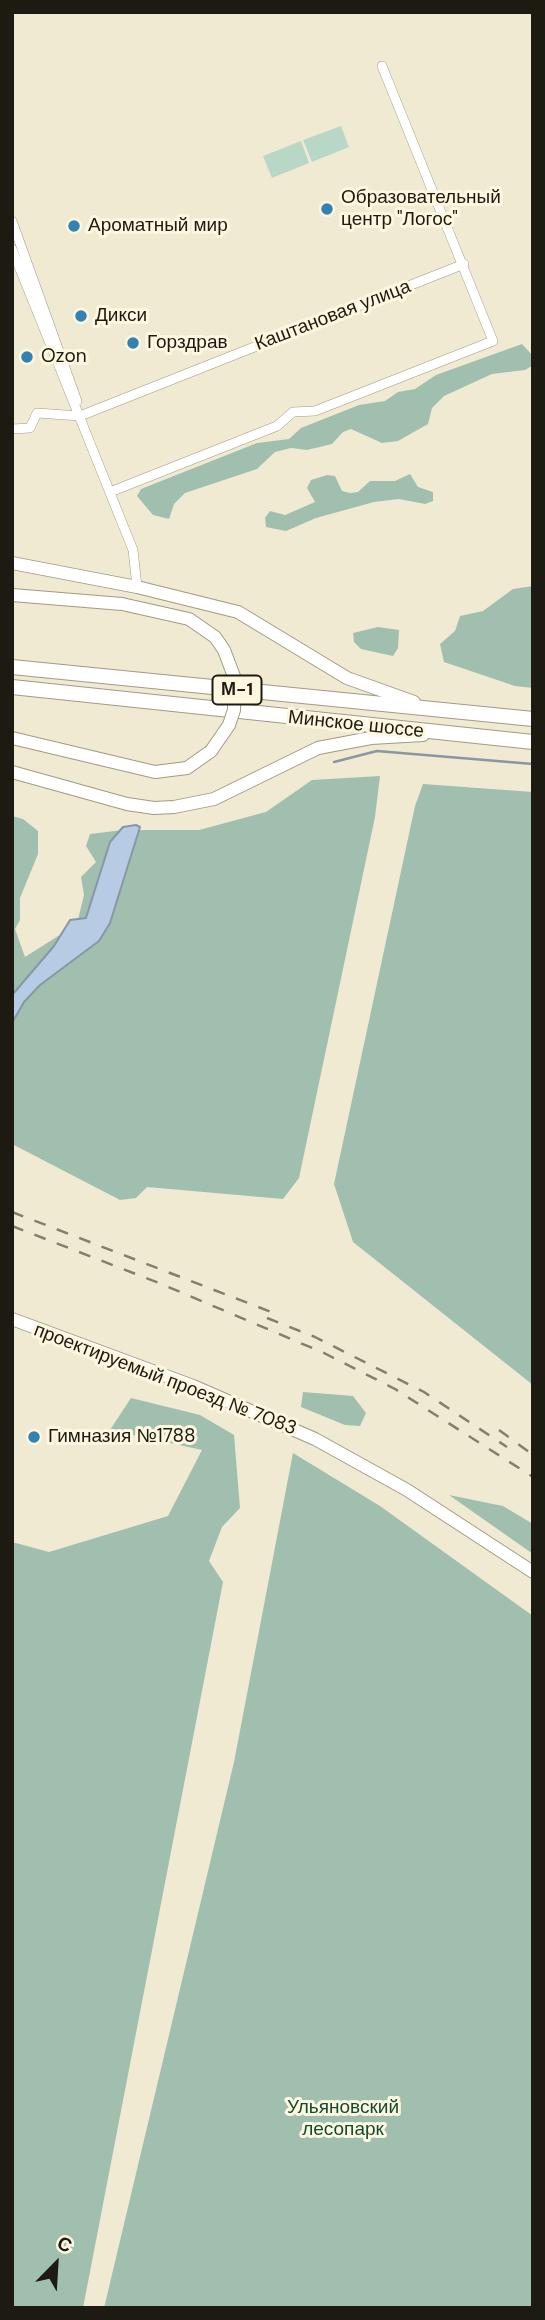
<!DOCTYPE html>
<html>
<head>
<meta charset="utf-8">
<style>
  body { margin:0 }
  #map { position:relative; width:545px; height:2320px; overflow:hidden; background:#f1ead2; font-family:"DM Sans",sans-serif }
  canvas { display:block }
  .frame { position:absolute; inset:0; border:14px solid #1d1a12; pointer-events:none }
  .north { position:absolute; left:21px; top:2229px; width:70px; height:70px; -webkit-text-stroke:5px #fef7df; paint-order:stroke; rotate:24deg; font-size:19px; font-weight:700; line-height:28px; text-align:center; color:#1d1a12 }
  .north::after { content:''; display:block; margin:auto; width:24px; height:32px; background:#1d1a12; clip-path:polygon(50% 0,100% 100%,50% 72%,0 100%) }
</style>
</head>
<body>
<div id="map">
<canvas width="545" height="2320"></canvas>
<div class="frame"></div>
<div class="north">С</div>
</div>
<script>
const ctx = document.querySelector('canvas').getContext('2d');
ctx.lineJoin = 'round';
function paint(path, color) { ctx.fillStyle = color; ctx.fill(path, 'evenodd'); }
const toPath = rows => new Path2D(rows.map(r => 'M' + r).join(''));
function strokePath(path, color, width, dash) { ctx.strokeStyle = color; ctx.lineWidth = width; ctx.lineCap = dash ? 'butt' : 'round'; ctx.setLineDash(dash || []); ctx.stroke(path); }
function write(font, color, halo, rows, align = 'center') {
  ctx.font = font + ' "DM Sans",sans-serif'; ctx.lineWidth = 6; ctx.setLineDash([]); ctx.textBaseline = 'middle'; ctx.strokeStyle = halo; ctx.fillStyle = color; for (const [text, x, y, turn = 0] of rows) {
    ctx.save(); ctx.translate(x, y); ctx.rotate((+turn || 0) * Math.PI / 180); ctx.textAlign = isNaN(turn) ? turn : align; if (halo) ctx.strokeText(text, 0, 0); ctx.fillText(text, 0, 0); ctx.restore();
  }
}
const green = toPath([
  [341,126,349,147,312,162,303,140],
  [301,141,309,163,272,178,263,156]
]);
const forest = toPath([
  [522,344,533,356,532,366,525,370,492,374,444,396,432,408,428,424,398,441,382,443,351,429,343,432,332,444,307,450,291,448,275,452,257,469,185,493,174,504,169,519,153,515,137,496,141,489,257,443,289,439,301,428,359,405,385,401,398,392,415,389,436,375],
  [410,474,418,487,433,492,433,501,425,504,399,499,374,502,316,518,286,531,266,527,265,518,270,511,285,515,315,502,307,488,311,480,327,475,335,476,342,491,350,493,358,492,370,481,395,481],
  [533,586,533,688,515,686,444,662,440,644,455,631,460,616,483,611,513,589],
  [378,627,399,630,398,648,393,656,361,649,354,642,353,633],
  [380,776,375,817,299,1178,283,1199,147,1187,136,1198,120,1200,14,1145,12,816,23,819,38,831,38,854,20,898,20,920,15,929,25,957,77,924,84,895,81,877,96,862,86,846,90,834,123,830,199,830,266,812,312,780],
  [423,784,533,792,533,1385,353,1242,334,1184,415,806],
  [303,1392,353,1396,366,1413,360,1426,345,1425,301,1407],
  [131,1398,200,1415,234,1435,240,1508,222,1527,209,1561,223,1582,83,2308,12,2308,12,1542,49,1552,168,1516,202,1450,110,1430],
  [293,1453,380,1506,533,1616,533,2308,104,2308,234,1762],
  [449,1495,503,1506,533,1524,533,1554]
]);
const water = toPath([
  [136,825,140,827,110,923,99,941,40,985,24,1002,12,1023,13,994,54,946,70,920,86,918,110,842,123,827,136,825]
]);
const stream = toPath([
  [334,762,377,751,533,764]
]);
const minor = toPath([
  [12,221,77,401],
  [12,249,133,550,137,587],
  [12,429,30,428,37,413,80,416,464,264],
  [110,492,277,426,293,412,315,411,493,341,382,66]
]);
const secondary = toPath([
  [12,563,137,587,238,612,347,678,414,702],
  [12,595,122,604],
  [12,738,155,772,187,768,211,751],
  [12,772,127,804,154,808,174,807,214,799,318,748,371,738,423,735],
  [12,1319,193,1386,315,1439,407,1490,533,1572]
]);
const trunk = toPath([
  [12,667,533,719],
  [12,687,533,742]
]);
const rail = toPath([
  [12,1212,279,1315],
  [12,1226,159,1283,324,1353,395,1389,533,1477],
  [267,1318,315,1337,424,1392,507,1447],
  [499,1430,533,1455]
]);
const secondaryBridge = toPath([
  [122,604,189,619,215,637,224,650,235,679,234,710,229,725,211,751]
]);
const markers = [
  [327,209,7,"#3282b3"],
  [74,226,7,"#3282b3"],
  [81,316,7,"#3282b3"],
  [133,343,7,"#3282b3"],
  [27,357,7,"#3282b3"],
  [34,1437,7,"#3282b3"]
];
const shields = [
  [237,690,49]
];
const shieldNames = [
  ["М-1",237,690]
];
const poiNames = [
  ["Образовательный",341,198],
  ["центр \"Логос\"",341,220],
  ["Ароматный мир",88,226],
  ["Дикси",95,316],
  ["Горздрав",147,343],
  ["Ozon",41,357],
  ["Гимназия №1788",48,1437]
];
const streetNames = [
  ["Каштановая улица",333,316,-21],
  ["Минское шоссе",356,725,6],
  ["проектируемый проезд № 7083",165,1380,21]
];
const parkNames = [
  ["Ульяновский",343,2108],
  ["лесопарк",343,2130]
];
paint(green, '#b9d7c7');
paint(forest, '#a0bfaf');
paint(water, '#b7cce4');
strokePath(water, '#8997a5', 2);
strokePath(stream, '#8997a5', 2.5);
strokePath(minor, '#a19a84', 10);
strokePath(secondary, '#a19a84', 14);
strokePath(trunk, '#a19a84', 16);
strokePath(minor, '#fff', 9);
strokePath(secondary, '#fff', 12);
strokePath(trunk, '#fff', 14);
strokePath(rail, '#837f6f', 2.5, [12, 12]);
strokePath(secondaryBridge, '#a19a84', 14, []);
strokePath(secondaryBridge, '#fff', 12);
for (const [x, y, r, color] of markers) { const dot = new Path2D(); dot.arc(x, y, r, 0, 2 * Math.PI); ctx.fillStyle = color; ctx.fill(dot); strokePath(dot, '#fef7df', 2.5); }
for (const [x, y, w] of shields) { const box = new Path2D(); box.roundRect(x - w / 2, y - 14.5, w, 29, 5); ctx.fillStyle = '#fef7df'; ctx.fill(box); strokePath(box, '#1d1a12', 2); }
write('bold 18px', '#1d1a12', null, shieldNames);
write('19px', '#1d1a12', '#fef7df', poiNames, 'left');
write('19px', '#1d1a12', '#fef7df', streetNames);
write('19px', '#124b35', '#fef7df', parkNames);
</script>
</body>
</html>
